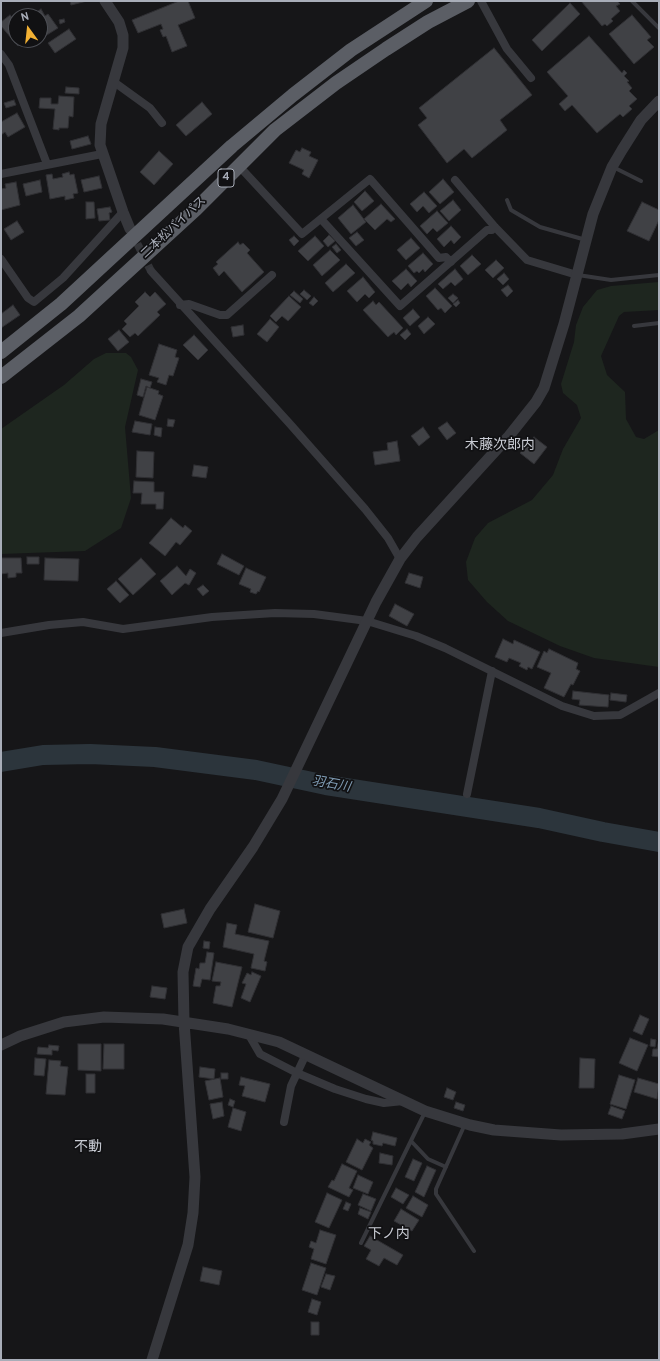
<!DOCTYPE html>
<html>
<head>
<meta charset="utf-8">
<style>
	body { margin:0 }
	#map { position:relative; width:660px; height:1361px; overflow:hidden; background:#161618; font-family:Overpass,sans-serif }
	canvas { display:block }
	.frame { position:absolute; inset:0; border:2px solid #a8adb8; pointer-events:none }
	.north { position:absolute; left:8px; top:8px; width:40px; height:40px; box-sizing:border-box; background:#111113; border:1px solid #4d4f55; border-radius:50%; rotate:345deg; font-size:11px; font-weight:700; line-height:16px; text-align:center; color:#a8adb8 }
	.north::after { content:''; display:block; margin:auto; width:14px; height:18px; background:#f2b134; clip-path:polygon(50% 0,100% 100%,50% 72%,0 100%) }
</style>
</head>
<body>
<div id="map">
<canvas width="660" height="1361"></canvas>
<div class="frame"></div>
<div class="north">N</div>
</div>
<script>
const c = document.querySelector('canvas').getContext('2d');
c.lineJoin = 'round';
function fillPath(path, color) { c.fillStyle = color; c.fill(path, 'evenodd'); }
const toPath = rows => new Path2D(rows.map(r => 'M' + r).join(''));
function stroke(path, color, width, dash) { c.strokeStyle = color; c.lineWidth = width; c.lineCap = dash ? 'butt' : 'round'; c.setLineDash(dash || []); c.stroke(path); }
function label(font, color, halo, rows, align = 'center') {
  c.font = font + ' Overpass,"Noto Sans JP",sans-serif'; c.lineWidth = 3.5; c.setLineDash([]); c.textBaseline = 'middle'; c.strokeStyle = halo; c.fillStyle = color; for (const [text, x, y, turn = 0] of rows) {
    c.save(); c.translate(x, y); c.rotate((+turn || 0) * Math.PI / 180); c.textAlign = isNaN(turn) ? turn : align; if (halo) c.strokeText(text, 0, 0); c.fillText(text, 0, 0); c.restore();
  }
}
const green = toPath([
	[659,282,659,310,624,312,619,316,601,356,607,375,625,392,626,419,636,437,644,439,659,430,659,667,594,658,560,646,508,621,487,602,468,580,466,562,475,538,488,523,532,500,553,475,563,449,581,418,577,405,563,393,561,384,574,342,576,325,583,307,597,290,611,286],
	[106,353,126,353,131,357,138,370,125,427,131,498,121,528,85,551,1,554,1,429,64,385,94,359]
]);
const river = toPath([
	[1,762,43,755,90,754,155,757,256,770,326,785,539,818,603,832,659,842]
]);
const building = toPath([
	[70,1,87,1,71,5,70,1],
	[179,1,188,1,195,18,178,25,187,46,172,52,166,36,163,37,160,30,163,29,161,24,138,33,132,20,179,1],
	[581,1,617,1,620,4,616,6,620,11,611,19,613,21,607,26,605,24,602,26,581,1],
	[570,3,580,14,542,51,532,40,570,3],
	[41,9,45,16,48,14,58,28,42,38,40,34,40,16,35,16,34,14,41,9],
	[10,15,16,22,16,40,25,40,18,46,1,26,1,22,10,15],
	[632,15,651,37,647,40,654,47,634,64,609,34,632,15],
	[64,19,65,22,60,24,59,20,64,19],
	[69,29,76,39,55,53,48,43,69,29],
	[589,36,622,73,624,70,627,73,624,76,629,81,627,82,632,88,629,91,637,99,629,106,632,109,623,117,620,114,597,133,572,105,565,111,559,104,568,96,547,72,589,36],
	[494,48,532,95,500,120,507,130,472,158,464,149,447,163,418,125,427,118,419,108,494,48],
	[66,87,79,88,79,94,65,93,66,87],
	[59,96,74,97,73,117,69,116,68,128,59,128,59,130,53,129,55,109,39,108,40,98,51,98,51,104,58,104,59,96],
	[14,100,16,105,6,108,4,103,14,100],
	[202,102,212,114,186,136,176,125,202,102],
	[17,113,25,127,8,137,5,132,1,135,1,122,17,113],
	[88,136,91,144,72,149,70,141,88,136],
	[302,148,311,152,309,156,318,160,309,178,302,174,304,170,289,163,296,150,300,152,302,148],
	[159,151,173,164,154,185,140,172,159,151],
	[69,172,70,175,74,174,78,193,73,194,74,198,65,200,65,196,50,199,46,175,52,174,53,179,63,177,62,174,69,172],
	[99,176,102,188,84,192,81,180,99,176],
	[443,179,454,192,440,204,429,192,443,179],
	[40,180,42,192,26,196,23,184,40,180],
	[16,182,20,205,1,210,1,189,6,188,5,184,16,182],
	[365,191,374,201,362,211,354,202,365,191],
	[424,192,437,206,429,213,423,206,417,212,410,204,424,192],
	[453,200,461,210,449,221,440,211,453,200],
	[86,202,94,202,95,218,86,219,86,202],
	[642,202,659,210,659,220,649,241,627,231,642,202],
	[381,204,395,219,391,222,387,219,375,230,364,219,381,204],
	[353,205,366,222,351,234,338,218,353,205],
	[110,207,112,212,109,213,110,220,99,221,97,209,110,207],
	[437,211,448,223,437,232,433,228,427,234,420,226,437,211],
	[17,221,24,232,11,240,4,229,17,221],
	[451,226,461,237,454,244,451,240,444,247,437,239,451,226],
	[357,232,364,240,356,246,349,238,357,232],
	[329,235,335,241,328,247,323,241,329,235],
	[294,236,299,241,294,246,289,240,294,236],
	[315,236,324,246,308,261,298,251,315,236],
	[411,238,420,248,406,260,397,250,411,238],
	[238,242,240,245,243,243,250,250,247,253,264,272,242,292,224,271,219,276,213,268,218,264,216,262,238,242],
	[336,244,341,250,337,253,332,247,336,244],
	[330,250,340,260,322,276,313,265,330,250],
	[423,253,433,264,425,272,423,269,419,273,417,271,414,273,408,266,423,253],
	[472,255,481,264,468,275,460,266,472,255],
	[496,260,504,268,493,278,485,270,496,260],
	[346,264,355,273,333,292,325,283,346,264],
	[406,269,417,281,411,287,408,283,401,290,392,281,406,269],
	[455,269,463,279,455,286,451,282,443,289,438,284,455,269],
	[504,273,509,279,503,285,497,279,504,273],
	[363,277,375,292,369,298,365,294,357,302,347,291,363,277],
	[508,285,513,291,507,297,501,290,508,285],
	[435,288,452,306,445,313,441,308,438,310,426,296,435,288],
	[304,290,311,296,307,300,300,294,304,290],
	[294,291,303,299,300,303,290,295,294,291],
	[145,292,150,297,155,292,166,304,157,312,160,315,138,336,135,333,130,337,122,329,127,324,124,321,139,306,135,302,145,292],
	[453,294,458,298,453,303,448,298,453,294],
	[289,296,301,307,288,321,282,316,276,322,270,316,289,296],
	[314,297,318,301,313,306,309,303,314,297],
	[458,300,460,303,456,307,453,304,458,300],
	[373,301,376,305,379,302,403,328,396,335,394,332,388,337,363,310,373,301],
	[13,305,20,315,1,328,1,314,13,305],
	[413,309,420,317,410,326,403,318,413,309],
	[428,317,435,324,424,334,418,326,428,317],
	[270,319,279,327,267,342,257,334,270,319],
	[243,325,244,335,233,337,231,327,243,325],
	[407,329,411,334,405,340,400,335,407,329],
	[119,330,129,342,118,351,108,339,119,330],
	[194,335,208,350,198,360,183,345,194,335],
	[159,344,177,350,175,357,179,358,173,376,169,375,166,385,157,382,159,378,149,375,159,344],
	[141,379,152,382,150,388,146,386,143,397,137,395,141,379],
	[147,387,159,391,158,394,163,396,155,420,139,415,147,387],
	[168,419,175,420,173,427,167,426,168,419],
	[135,421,152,424,150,435,132,432,135,421],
	[447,422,456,433,447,440,438,428,447,422],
	[155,427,162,428,161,437,154,435,155,427],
	[423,427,430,437,419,446,411,436,423,427],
	[534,437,547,447,534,464,520,453,534,437],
	[397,441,400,461,375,465,373,452,388,450,387,443,397,441],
	[137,451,154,452,153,478,136,477,137,451],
	[194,465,208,467,206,478,192,476,194,465],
	[134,481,154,482,154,492,164,492,163,509,156,509,156,504,141,504,142,493,133,493,134,481],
	[171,518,183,528,185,525,192,531,180,545,176,542,165,556,149,543,171,518],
	[222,554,244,566,239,575,217,564,222,554],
	[27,557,39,557,39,564,27,564,27,557],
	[1,558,21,558,22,573,16,573,16,577,8,578,8,573,1,574,1,558],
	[45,558,79,559,78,581,44,580,45,558],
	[141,558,156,574,133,595,118,579,141,558],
	[177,566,186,576,190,569,196,573,189,585,185,583,172,595,160,581,177,566],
	[246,568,266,577,259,592,258,591,256,594,250,592,251,589,239,584,246,568],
	[409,573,423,577,420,588,405,583,409,573],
	[116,581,129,595,120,603,107,589,116,581],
	[203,585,209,591,203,596,197,589,203,585],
	[395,604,414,614,407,626,389,616,395,604],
	[503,639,513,644,514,640,540,652,532,669,528,667,527,670,519,666,521,663,509,658,507,662,495,657,503,639],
	[549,649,578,663,576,669,580,671,573,685,571,684,564,697,544,688,551,673,537,667,544,651,547,653,549,649],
	[573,691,609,695,608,707,579,705,580,700,572,699,573,691],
	[611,693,627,695,626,702,610,700,611,693],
	[255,904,280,911,273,938,248,932,255,904],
	[184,909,187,923,164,928,161,914,184,909],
	[227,923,237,925,235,934,269,941,264,961,267,962,265,971,251,968,254,954,223,947,227,923],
	[204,941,210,942,209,949,203,948,204,941],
	[207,952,214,953,210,980,202,979,200,987,193,986,196,968,199,969,200,963,205,963,207,952],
	[216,962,242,967,232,1007,213,1003,216,986,220,986,221,982,212,981,216,962],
	[252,972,261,976,250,1002,241,998,246,984,242,983,247,973,251,975,252,972],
	[152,986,167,988,165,999,150,997,152,986],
	[640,1015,649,1019,642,1035,633,1031,640,1015],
	[630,1038,648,1045,637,1071,619,1063,630,1038],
	[659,1038,659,1057,652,1056,653,1049,657,1049,659,1038],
	[651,1039,656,1040,655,1047,650,1046,651,1039],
	[78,1044,101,1044,101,1071,78,1070,78,1044],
	[104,1044,124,1044,124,1069,103,1069,104,1044],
	[49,1045,59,1046,58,1051,52,1050,52,1055,37,1054,38,1047,48,1048,49,1045],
	[35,1058,46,1059,44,1076,34,1075,35,1058],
	[580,1058,595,1059,594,1088,579,1088,580,1058],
	[49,1060,61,1061,60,1066,68,1067,65,1095,46,1094,49,1060],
	[200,1067,215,1069,214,1079,199,1077,200,1067],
	[221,1073,228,1073,228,1079,221,1079,221,1073],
	[86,1074,95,1074,95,1093,86,1093,86,1074],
	[619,1075,635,1080,626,1109,610,1104,619,1075],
	[241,1077,270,1084,265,1102,242,1096,245,1086,239,1085,241,1077],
	[220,1078,223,1097,209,1100,205,1081,220,1078],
	[638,1078,659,1084,657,1099,634,1092,638,1078],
	[447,1088,456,1092,453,1100,444,1097,447,1088],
	[230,1099,235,1101,233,1107,228,1105,230,1099],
	[222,1102,224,1116,213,1119,210,1104,222,1102],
	[456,1102,465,1105,463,1111,454,1108,456,1102],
	[611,1106,625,1111,622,1119,608,1114,611,1106],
	[233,1108,246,1112,241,1131,228,1127,233,1108],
	[373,1132,397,1138,395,1146,383,1143,382,1146,373,1144,373,1141,371,1140,373,1132],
	[357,1139,363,1143,365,1139,371,1142,369,1145,373,1148,362,1170,346,1162,357,1139],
	[380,1153,393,1156,392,1165,379,1163,380,1153],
	[413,1159,422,1163,414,1181,405,1177,413,1159],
	[342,1164,357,1171,349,1188,353,1190,349,1197,328,1187,332,1180,334,1181,342,1164],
	[427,1166,436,1170,424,1197,415,1192,427,1166],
	[358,1175,373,1182,368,1194,353,1188,358,1175],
	[396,1188,409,1195,403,1204,391,1197,396,1188],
	[327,1193,342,1200,329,1228,315,1222,327,1193],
	[363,1194,376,1199,371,1211,358,1205,363,1194],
	[413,1196,428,1205,422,1217,406,1208,413,1196],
	[346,1202,351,1204,348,1211,343,1209,346,1202],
	[360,1208,371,1212,368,1219,358,1214,360,1208],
	[401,1209,419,1220,412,1231,394,1221,401,1209],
	[320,1230,336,1235,326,1264,311,1259,314,1249,309,1247,311,1241,316,1243,320,1230],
	[370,1236,403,1255,397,1265,384,1258,379,1266,366,1259,371,1250,364,1246,370,1236],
	[311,1263,326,1268,317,1295,302,1290,311,1263],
	[203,1267,222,1271,219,1285,200,1281,203,1267],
	[326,1274,335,1276,330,1290,321,1287,326,1274],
	[312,1299,321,1302,317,1315,308,1312,312,1299],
	[311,1322,319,1322,319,1335,311,1335,311,1322]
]);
const minorTunnel = toPath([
	[132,233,151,271]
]);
const service = toPath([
	[632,1,659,28],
	[613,167,641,181],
	[507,200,511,210,540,227,586,240],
	[578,275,611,280,659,275],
	[634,326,659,323],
	[465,1124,436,1189,436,1194,474,1251],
	[411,1141,428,1159,446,1167],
	[361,1243,425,1112]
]);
const minor = toPath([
	[481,1,507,49,531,78],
	[1,54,9,65,47,164],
	[114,82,150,108,162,123],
	[238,165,302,234,370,179,439,258,446,257,451,262],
	[1,174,102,154],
	[455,180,495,227,527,260,577,275],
	[321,219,400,306,487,230,492,230,495,227],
	[1,259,28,298,34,302,63,278,123,212],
	[151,271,290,424,365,509,388,538,400,559],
	[180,305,189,304,220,315,227,315,272,275],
	[1,633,49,625,83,622,123,629,212,617,275,613,314,614,367,621,416,636,445,648,562,706,594,716,620,715,659,693],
	[467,794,492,671],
	[249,1035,260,1054,297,1073,335,1089,366,1099,384,1103,403,1101],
	[284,1122,291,1086,306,1054]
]);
const tertiary = toPath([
	[105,1,119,22,123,35,123,48,101,124,100,145,123,212,130,229],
	[1,1045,20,1036,64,1022,104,1017,163,1019,228,1029,279,1042,425,1111,470,1125,494,1130,561,1135,622,1134,659,1129],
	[152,1360,188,1245,193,1213,195,1177,184,1022,183,972,188,947,210,909,253,847,282,799,376,602,400,559,417,537,509,436,536,402,544,388,564,324,593,214,612,167,622,150,641,120,659,101]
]);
const trunk = toPath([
	[1,352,61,304,232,146,293,95,351,50,426,1],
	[1,377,79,316,196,209,275,130,336,83,386,49,428,22,468,1]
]);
const shields = [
	[226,178,16]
];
const shieldNames = [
	["4",226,178]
];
const streetNames = [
	["二本松バイパス",174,228,-43]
];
const waterNames = [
	["羽石川",331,785,10]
];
const quarterNames = [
	["木藤次郎内",500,446],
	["不動",88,1148],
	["下ノ内",389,1235]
];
fillPath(green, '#1e261f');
stroke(river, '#2c353c', 20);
fillPath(building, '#404145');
stroke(building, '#303034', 1);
stroke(minorTunnel, '#333438', 8, [8, 4]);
stroke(service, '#37383d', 4);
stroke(minor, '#37383d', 8);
stroke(tertiary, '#37383d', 11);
stroke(trunk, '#5b5e65', 14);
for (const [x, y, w] of shields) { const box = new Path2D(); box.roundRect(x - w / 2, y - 9, w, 18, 3); c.fillStyle = '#111113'; c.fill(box); stroke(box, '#a8adb8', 1); }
label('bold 11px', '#a8adb8', null, shieldNames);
label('12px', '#a8adb8', '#111113', streetNames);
label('italic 13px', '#7f9bb3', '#111113', waterNames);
label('14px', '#c9ccd4', '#111113', quarterNames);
</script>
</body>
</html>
